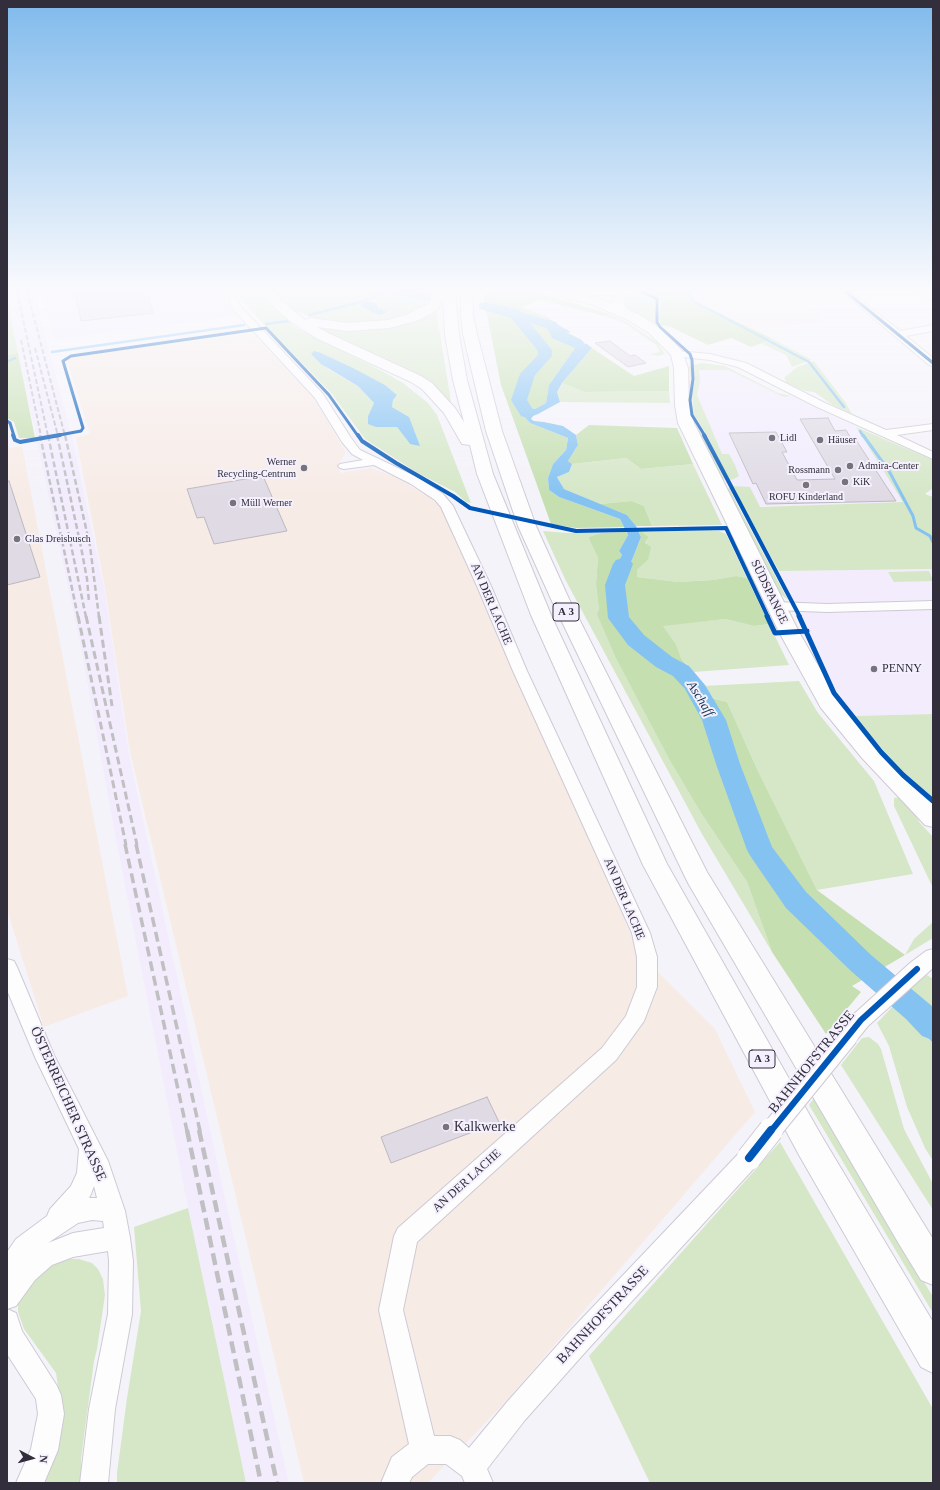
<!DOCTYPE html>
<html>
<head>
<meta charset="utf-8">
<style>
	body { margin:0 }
	#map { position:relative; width:940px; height:1490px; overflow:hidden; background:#f5f3fa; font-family:"Times New Roman",serif }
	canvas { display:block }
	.frame { position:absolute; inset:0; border:8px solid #332e3b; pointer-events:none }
	.north { position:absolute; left:12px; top:1438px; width:40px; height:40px; -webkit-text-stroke:3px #f4f0fd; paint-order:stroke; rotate:96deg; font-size:11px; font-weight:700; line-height:16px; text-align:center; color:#332e3b }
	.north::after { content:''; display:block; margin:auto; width:14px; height:18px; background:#332e3b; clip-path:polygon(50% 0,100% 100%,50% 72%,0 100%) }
</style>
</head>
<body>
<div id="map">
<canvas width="940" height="1490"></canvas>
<div class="frame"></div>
<div class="north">N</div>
</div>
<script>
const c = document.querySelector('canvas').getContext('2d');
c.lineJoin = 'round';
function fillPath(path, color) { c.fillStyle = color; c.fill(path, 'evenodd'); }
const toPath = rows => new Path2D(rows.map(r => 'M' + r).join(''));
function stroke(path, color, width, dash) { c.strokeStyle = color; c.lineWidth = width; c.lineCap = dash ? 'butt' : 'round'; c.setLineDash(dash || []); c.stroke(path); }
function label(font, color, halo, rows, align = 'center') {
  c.font = font + ' "Times New Roman",serif'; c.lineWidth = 4; c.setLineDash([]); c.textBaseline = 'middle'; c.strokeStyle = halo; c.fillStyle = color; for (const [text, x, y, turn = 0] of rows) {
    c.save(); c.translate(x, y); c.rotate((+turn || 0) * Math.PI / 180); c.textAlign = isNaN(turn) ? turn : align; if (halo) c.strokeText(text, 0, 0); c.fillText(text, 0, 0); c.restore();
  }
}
const built = toPath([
	[7,291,34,291,72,438,104,588,129,755,224,1194,289,1483,246,1483,188,1208,115,834,80,642,18,353,7,298],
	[41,291,222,291,227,303,238,316,54,340],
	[702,363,725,366,778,393,791,396,856,427,904,502,743,507,708,437,694,415,692,395,695,381,694,365],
	[931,569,933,572,933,714,854,716,842,700,834,686,779,571]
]);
const industrial = toPath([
	[689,291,843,291,858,302,806,307,824,322,754,329,691,299],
	[252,333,316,401,346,453,338,464,340,473,371,468,393,476,430,497,442,509,521,683,639,953,715,1029,755,1112,509,1398,428,1483,304,1483,130,752,105,588,76,437,90,434,67,361,74,357],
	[7,440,9,448,22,446,128,996,44,1027,7,910]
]);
const green = toPath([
	[239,291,260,291,272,308,289,321,293,326,380,370,403,383,428,403,437,415,471,503,466,502,455,492,416,472,365,439,332,394,259,319,244,302],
	[321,353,385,385,397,395,393,400,392,407,409,417,410,444,397,427,376,427,368,416,374,403,358,386,328,369,311,354],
	[274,291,433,291,430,299,419,310,403,317,392,320,353,324,330,322,310,317,292,310,282,302],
	[640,291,652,296,654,299,657,325,661,331,678,346,623,306,624,298],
	[7,298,18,353,7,355],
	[437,307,437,315,452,408,445,399,307,323,363,329],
	[610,314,627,322,657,342,665,354,657,356,650,354,660,352,656,345,624,323,604,316],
	[771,338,812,360,792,367,786,355,762,344,768,341],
	[814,361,845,402,852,414,833,405,814,392,805,391,787,383,784,378,797,367],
	[702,363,725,366,778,393,791,396,784,397,729,370,699,370,700,381,697,395,722,454,729,454,735,465,739,476,734,479,729,480,708,437,694,415,692,395,695,381,694,365],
	[689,366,691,367,689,401,692,419,704,438,725,480,721,479,691,425,686,395,690,377],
	[562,383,585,392,669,391,670,403,560,402,557,392],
	[856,427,933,460,933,488,925,494,933,497,933,572,931,569,779,571,743,507,732,486,750,487,760,507,903,502],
	[626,458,641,469,693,464,722,525,652,526,644,506,632,501,600,504,564,489,557,477,569,472,572,464],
	[730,488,737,504,788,600,778,592,726,489],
	[711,530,719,531,726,534,747,578,736,576,713,580,678,582,637,577,637,570,648,560,645,544,649,537,642,532],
	[543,531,567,533,601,533,588,537,598,558,596,584,599,610,673,766,701,813,747,882,772,952,702,834,566,581],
	[929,571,933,581,894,582,888,572],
	[725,619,754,626,769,624,789,665,693,672,681,658,676,644,662,625],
	[799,681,818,713,874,781,913,874,817,890,758,771,727,702,713,698,703,686],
	[933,714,933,798,897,766,854,716],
	[900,797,908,804,920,823,933,837,933,888,894,806,894,798],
	[933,922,933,938,905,955,914,939],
	[927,975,933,979,933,1015,916,998,906,1015,933,1043,933,1161,925,1148,907,1107,889,1046,877,1023,912,986],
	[869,1037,878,1044,881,1049,904,1129,933,1184,933,1210,841,1065,862,1038],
	[814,1098,933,1297,933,1313,809,1105],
	[780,1142,933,1409,933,1483,650,1483,589,1356],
	[188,1208,246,1483,117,1483,117,1473,127,1398,141,1311,134,1227],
	[64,1259,79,1259,92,1263,98,1269,103,1279,105,1295,97,1349,94,1361,81,1459,82,1483,43,1483,47,1477,54,1455,62,1413,56,1373,24,1329,18,1312,18,1300,26,1284,48,1265]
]);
const forest = toPath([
	[483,291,534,291,610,314,604,316,540,300,521,307,548,317,555,323,548,326,575,348,549,385,546,403,535,409,520,405,530,423,568,438,566,450,553,464,548,478,549,490,559,497,620,519,624,527,576,528,551,524,501,385,484,300],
	[645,291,689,291,691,299,771,338,768,341,751,347,731,338,708,345,671,327,661,325,659,317,661,302,653,294],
	[592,348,634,376,669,366,669,391,585,392,562,383],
	[18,353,35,438,19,438,14,422,7,418,7,355],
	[589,425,677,428,693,464,641,469,626,458,572,464,568,461,578,445,576,435],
	[632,501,644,506,652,526,636,526,627,515,600,504],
	[626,532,628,535,619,551,622,555,610,576,621,594,622,578,632,560,641,537,639,532,642,532,649,537,645,543,651,547,648,560,637,570,637,577,678,582,713,580,736,576,747,578,769,624,754,626,725,619,663,626,676,644,681,658,712,698,727,702,758,771,817,890,905,955,852,986,861,992,826,1034,772,952,747,882,701,813,673,766,616,658,597,614,599,610,596,584,598,558,588,537,601,533]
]);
const water = toPath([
	[367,301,376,303,378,308,387,312,381,315,374,313,361,306,361,304],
	[555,323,571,332,566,333,577,342,587,344,592,348,562,383,557,392,560,402,538,414,533,416,531,419,534,421,544,422,563,426,576,435,578,445,568,461,572,464,569,472,557,477,564,489,627,515,636,526,641,537,632,560,622,578,621,594,616,595,611,593,610,576,622,555,619,551,628,535,620,519,559,497,549,490,548,478,553,464,566,450,568,438,530,423,520,411,520,405,535,409,546,403,549,385,575,348,552,338,548,326],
	[314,351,321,353,353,368,385,385,397,395,393,400,392,407,409,417,420,446,410,444,397,427,376,427,368,424,368,416,374,403,358,386,321,364,311,354],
	[915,998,933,1015,933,1043,906,1015]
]);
const streamFar1 = toPath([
	[689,291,693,301,809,362,844,407],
	[309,315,364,301,387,291],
	[266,324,289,321],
	[52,352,244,325],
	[7,362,15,358],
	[860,431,863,436]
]);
const stream = toPath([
	[863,435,889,471,913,516,916,528,930,536,933,542]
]);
const river = toPath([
	[389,291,416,291,435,294,437,297,435,300,430,301,390,294,389,291],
	[485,302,519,310,520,312,556,322,562,330,582,340,584,343,582,346,577,347,572,346,552,336,546,328,530,323,552,350,552,356,535,375,527,400,535,413,533,416,527,418,521,416,511,400,520,374,538,355,538,351,511,318,480,309,478,306,480,303,485,302],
	[623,558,630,560,633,564,625,585,629,617,644,635,672,657,689,666,705,685,726,720,740,764,772,847,806,892,871,955,933,1007,933,1040,922,1036,906,1019,851,971,786,908,751,857,747,850,716,764,702,720,685,689,673,676,656,667,628,645,608,618,605,585,613,564,616,560,623,558]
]);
const building = toPath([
	[75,291,146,291,153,313,81,321,75,291],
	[610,341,630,356,635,355,646,363,628,367,595,343,610,341],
	[828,418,835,431,846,430,852,440,856,440,896,501,766,504,756,483,753,484,729,433,776,432,787,452,782,452,797,480,835,479,800,419,828,418],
	[263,476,287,531,214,544,204,517,197,518,187,489,263,476],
	[9,481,40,577,7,585,7,482,9,481],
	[487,1097,499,1122,391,1163,381,1137,487,1097]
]);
const street = toPath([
	[225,291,233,291,240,306,323,394,351,438,360,450,419,478,443,494,453,506,491,586,527,671,650,933,657,957,657,987,644,1021,616,1060,417,1242,403,1310,434,1436,450,1436,460,1440,469,1448,507,1402,571,1330,741,1151,749,1147,757,1151,760,1158,757,1165,589,1348,525,1420,487,1469,493,1483,465,1483,462,1476,446,1464,428,1464,412,1477,409,1483,381,1483,392,1457,409,1444,379,1310,394,1236,398,1228,602,1048,626,1016,637,987,637,957,632,933,513,671,477,586,441,507,435,500,411,484,374,465,344,469,340,468,338,466,340,464,363,460,352,454,342,442,315,398,233,309,225,291],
	[841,291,850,291,900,331,933,325,933,331,906,336,933,358,933,366,929,365,841,291],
	[917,291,927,291,933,294,933,301,917,291],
	[677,351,710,354,746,363,825,403,886,430,933,424,933,430,897,435,933,452,933,459,817,407,738,367,710,360,674,356,672,354,674,352,677,351],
	[933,601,933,609,827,612,776,610,771,609,769,606,771,603,776,602,827,604,933,601],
	[933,949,933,968,868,1026,855,1042,848,1045,841,1042,838,1036,841,1030,854,1014,910,963,926,951,933,949],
	[7,959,14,961,17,967,54,1055,108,1161,125,1211,130,1238,133,1261,132,1314,115,1409,108,1483,80,1483,89,1409,108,1314,109,1261,108,1251,73,1257,52,1265,35,1280,16,1306,7,1309,7,1252,16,1239,47,1216,50,1209,71,1186,77,1173,79,1149,35,1057,7,990,7,959],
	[94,1186,97,1198,89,1198,91,1194,94,1186],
	[92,1220,103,1221,104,1228,73,1233,48,1243,78,1223,92,1220],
	[7,1309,16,1313,22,1331,57,1386,61,1395,64,1414,58,1450,44,1483,16,1483,31,1449,38,1414,36,1399,7,1354,7,1309]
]);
const primary = toPath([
	[551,291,569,291,604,300,638,314,659,327,682,351,688,368,689,405,694,423,799,632,840,704,878,748,933,804,933,827,925,825,862,758,821,708,779,632,678,423,675,405,674,368,671,355,649,333,628,320,596,306,553,294,551,291]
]);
const highway = toPath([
	[261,291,273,291,281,300,305,320,310,318,348,323,388,320,406,315,428,304,437,291,455,291,459,335,467,380,493,474,551,615,667,864,821,1135,933,1322,933,1373,921,1367,799,1155,643,865,531,615,477,474,470,445,462,444,444,413,422,389,411,382,318,339,292,323,273,306,261,291],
	[443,300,445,335,453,380,464,422,455,408,432,383,421,376,328,333,317,327,348,331,389,328,416,321,431,314,437,310,443,300],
	[461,291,473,291,473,315,477,334,502,431,536,526,569,599,707,872,933,1239,933,1285,921,1280,899,1244,688,883,551,599,518,526,486,431,463,334,461,315,461,291],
	[571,291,636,291,634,294,621,295,625,298,624,304,632,314,630,317,626,318,622,317,614,308,612,305,613,298,617,295,577,295,573,294,571,291]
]);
const railFar4 = toPath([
	[17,291,48,436],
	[27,291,65,436],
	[21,340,41,436],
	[35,348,58,436]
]);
const railFar3 = toPath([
	[40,435,78,617],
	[48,435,86,617],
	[57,435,81,547,87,579,89,602],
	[65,435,90,546,99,617]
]);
const railFar2 = toPath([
	[78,616,126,845],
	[86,616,137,845],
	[99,616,112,706]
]);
const railFar1 = toPath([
	[125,844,187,1131],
	[136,844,200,1131]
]);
const rail = toPath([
	[187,1130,261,1483],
	[199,1130,277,1483]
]);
const streetBridgeFar1 = toPath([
	[771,1131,848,1036]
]);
const streetBridge = toPath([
	[749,1158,771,1130]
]);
const cyclewayFar4 = toPath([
	[641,291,657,299,657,322,660,327,690,354,692,360,693,379,690,400,692,415,705,436],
	[845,291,933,363],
	[7,421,10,423,14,436],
	[54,436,81,431,83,428,63,361,71,356,266,328,329,395,358,436]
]);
const cyclewayFar3 = toPath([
	[13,435,15,440,20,442,60,435],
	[358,435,362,441,396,463,453,496,470,508,576,531,726,528,768,617],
	[704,435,800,617]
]);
const cyclewayFar2 = toPath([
	[767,616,775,633,807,631],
	[799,616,834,693,881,752,903,775,933,801]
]);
const cyclewayFar1 = toPath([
	[771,1131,861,1020,917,969]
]);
const cycleway = toPath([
	[749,1158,771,1130]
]);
const markers = [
	[772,438,4,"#77737e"],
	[820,440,4,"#77737e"],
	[850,466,4,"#77737e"],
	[304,468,4,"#77737e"],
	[838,470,4,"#77737e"],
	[845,482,4,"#77737e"],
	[806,485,4,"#77737e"],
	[233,503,4,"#77737e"],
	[17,539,4,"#77737e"],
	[874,669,4,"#77737e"],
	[446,1127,4,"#77737e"]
];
const farPoinames = [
	["Lidl",780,438],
	["Häuser",828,440],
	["Werner",296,462,"right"],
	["Recycling-Centrum",296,474,"right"],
	["Admira-Center",858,466],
	["Rossmann",830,470,"right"],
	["KiK",853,482],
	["ROFU Kinderland",806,497,"center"],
	["Müll Werner",241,503],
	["Glas Dreisbusch",25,539]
];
const shields = [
	[566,612,26],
	[762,1059,26]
];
const shieldNames = [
	["A 3",566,612],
	["A 3",762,1059]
];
const streetNames = [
	["SÜDSPANGE",769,592,64],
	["AN DER LACHE",491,604,67],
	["AN DER LACHE",624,899,67],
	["AN DER LACHE",467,1181,-42]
];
const poiNames = [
	["PENNY",882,669]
];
const waterNames = [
	["Aschaff",700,699,58]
];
const nearStreetnames = [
	["BAHNHOFSTRASSE",812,1062,-51],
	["ÖSTERREICHER STRASSE",68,1104,66],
	["BAHNHOFSTRASSE",603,1315,-47]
];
const nearPoinames = [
	["Kalkwerke",454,1127]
];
fillPath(built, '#f2ecfd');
fillPath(industrial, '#f7ebe6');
fillPath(green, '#d5e7c7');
fillPath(forest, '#c5dfb0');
fillPath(water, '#84c2f2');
stroke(streamFar1, '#84c2f2', 2.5);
stroke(stream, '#84c2f2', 3);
fillPath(river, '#84c2f2');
fillPath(building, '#dfdae4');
stroke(building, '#bcb8c1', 1);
stroke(street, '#cdcad4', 2);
stroke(primary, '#cdcad4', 2);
stroke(highway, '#cdcad4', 2);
fillPath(street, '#fefdfe');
fillPath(primary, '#fefdfe');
fillPath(highway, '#fefdfe');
stroke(railFar4, '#c0c0c2', 2, [5, 2.5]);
stroke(railFar3, '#c0c0c2', 2.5, [6, 3]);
stroke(railFar2, '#c0c0c2', 3, [8, 4]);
stroke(railFar1, '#c0c0c2', 3.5, [10, 5]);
stroke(rail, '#c0c0c2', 4.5, [12, 6]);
stroke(streetBridgeFar1, '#cdcad4', 22, []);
stroke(streetBridge, '#cdcad4', 26, []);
stroke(streetBridgeFar1, '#fefdfe', 20);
stroke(streetBridge, '#fefdfe', 24);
stroke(cyclewayFar4, '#0057b8', 3);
stroke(cyclewayFar3, '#0057b8', 4);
stroke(cyclewayFar2, '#0057b8', 5);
stroke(cyclewayFar1, '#0057b8', 6);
stroke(cycleway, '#0057b8', 8);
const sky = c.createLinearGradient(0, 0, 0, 499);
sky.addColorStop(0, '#80baec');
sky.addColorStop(0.58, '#fafafd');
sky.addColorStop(1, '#fafafd00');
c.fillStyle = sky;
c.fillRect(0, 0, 940, 499);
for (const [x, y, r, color] of markers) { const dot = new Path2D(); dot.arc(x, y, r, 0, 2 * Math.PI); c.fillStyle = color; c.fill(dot); stroke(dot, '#f4f0fd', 1.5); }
label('10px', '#332e3b', '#f4f0fd', farPoinames, 'left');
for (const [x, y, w] of shields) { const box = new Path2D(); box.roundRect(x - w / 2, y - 9, w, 18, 3); c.fillStyle = '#f4f0fd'; c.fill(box); stroke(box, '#332e3b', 1); }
label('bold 11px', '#332e3b', null, shieldNames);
label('12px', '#332e3b', '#f4f0fd', streetNames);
label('12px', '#332e3b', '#f4f0fd', poiNames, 'left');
label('italic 13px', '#0d334d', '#f4f0fd', waterNames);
label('14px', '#332e3b', '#f4f0fd', nearStreetnames);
label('14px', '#332e3b', '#f4f0fd', nearPoinames, 'left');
</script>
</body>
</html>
